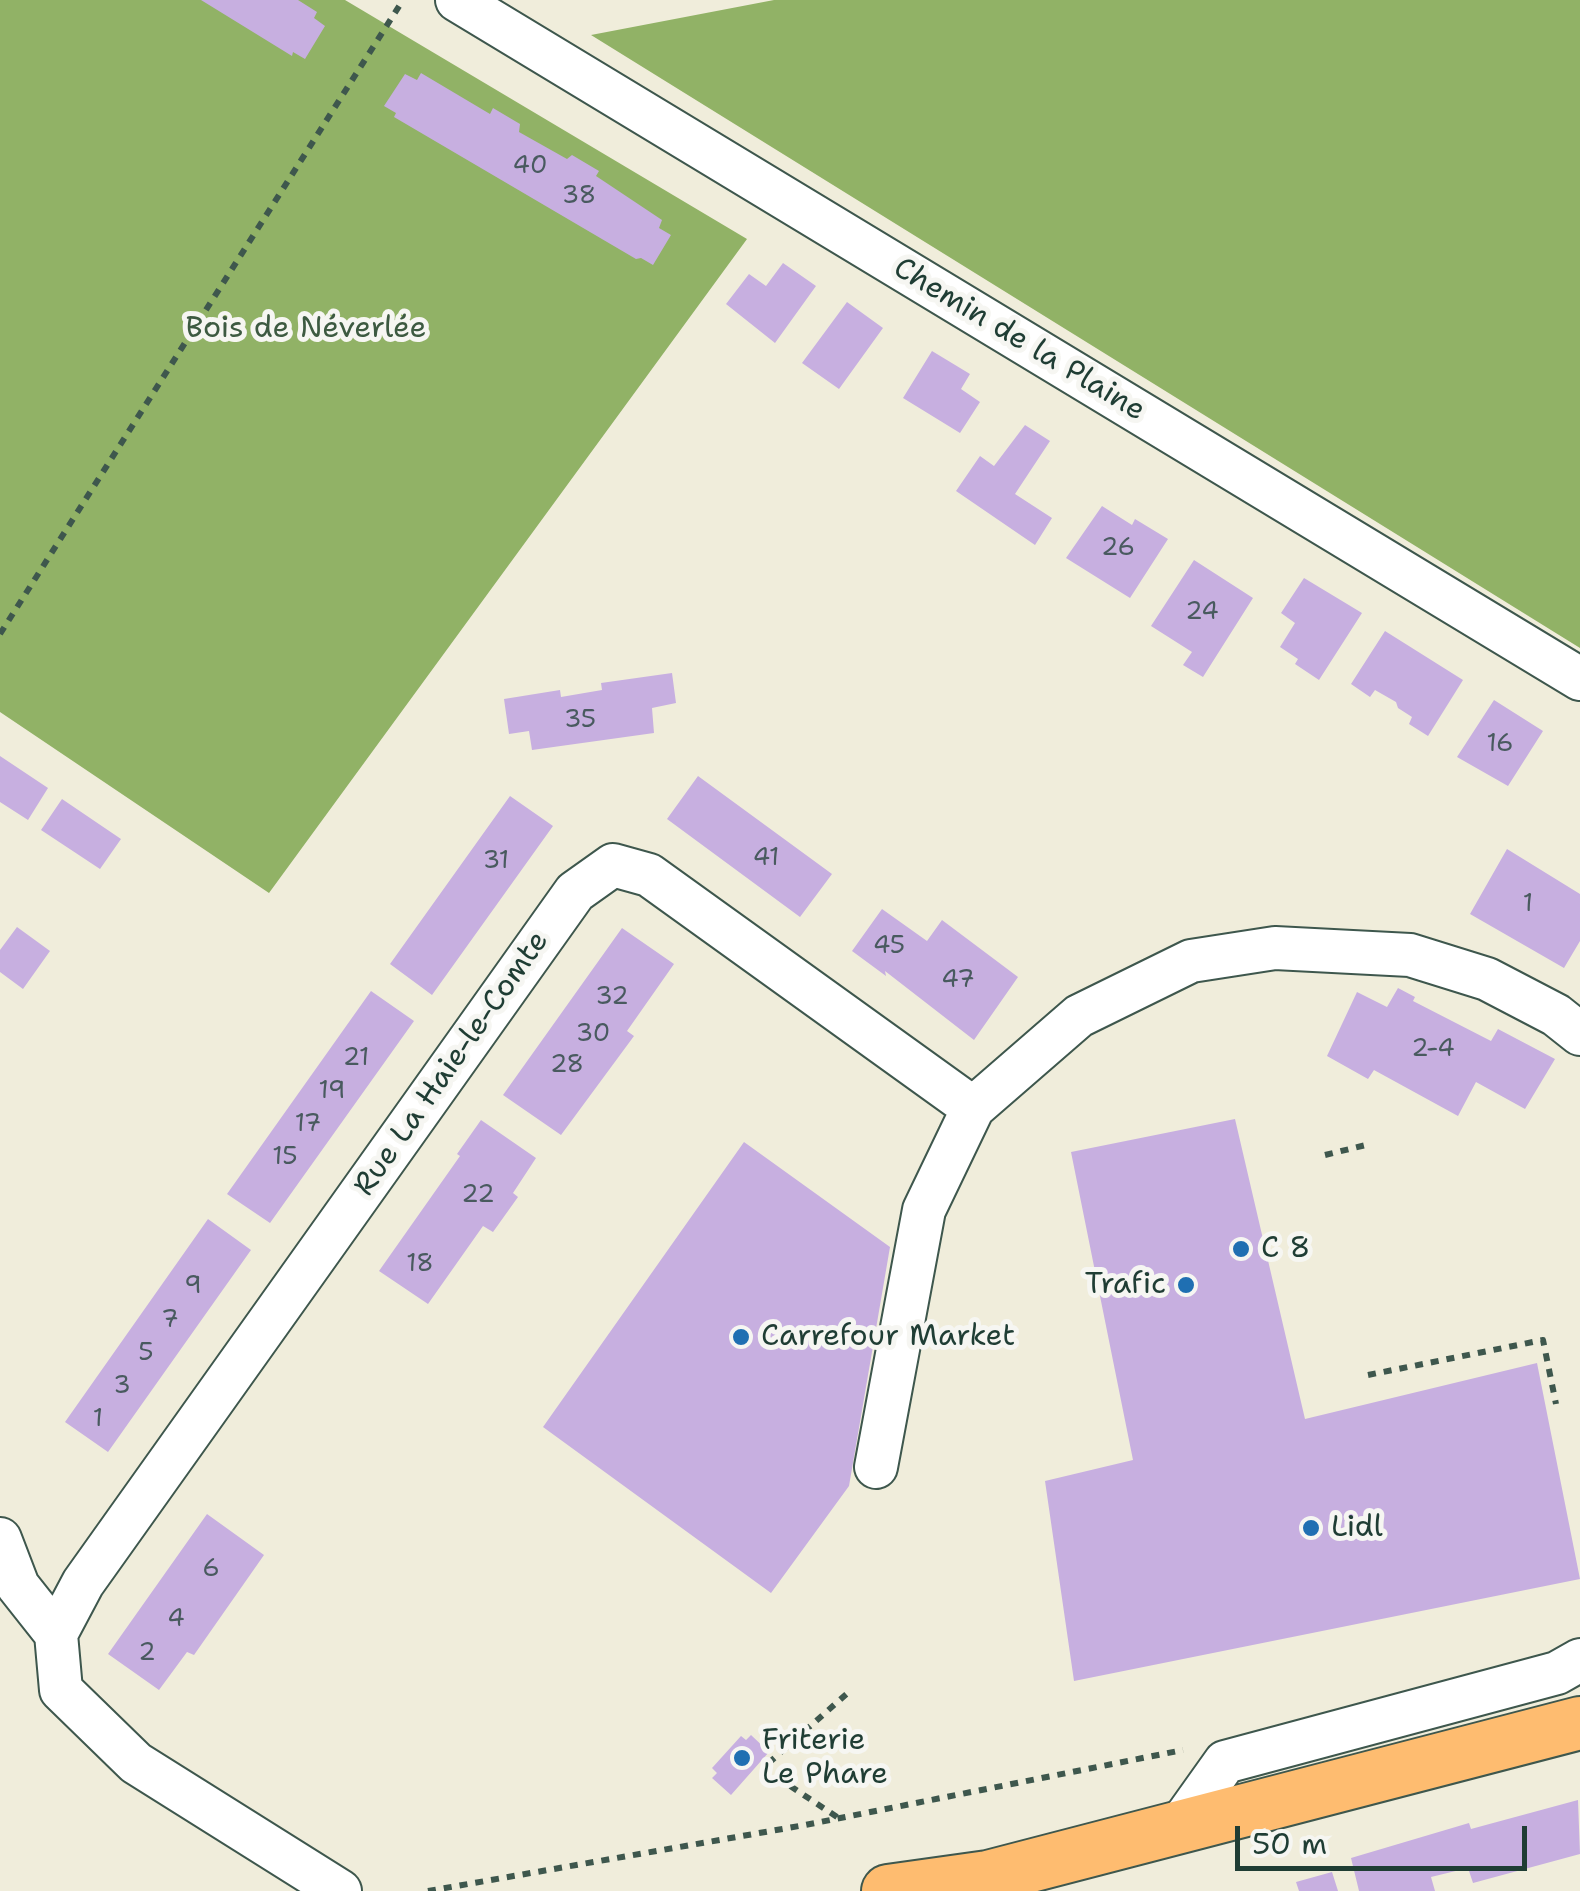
<!DOCTYPE html>
<html>
<head>
<meta charset="utf-8">
<style>
	body { margin:0 }
	#map { position:relative; width:1580px; height:1891px; overflow:hidden; background:#f0eddb; font-family:"Shantell Sans",sans-serif }
	canvas { display:block }
	.scale { position:absolute; left:1235px; top:1826px; width:292px; height:45px; box-sizing:border-box; border:5px solid #1f3d34; border-top:0; padding-left:12px; font-size:30px; line-height:35px; white-space:nowrap; color:#1f3d34; -webkit-text-stroke:8px #f6f6f2; paint-order:stroke }
</style>
</head>
<body>
<div id="map">
<canvas width="1580" height="1891"></canvas>
<div class="scale">50 m</div>
</div>
<script>
const c = document.querySelector('canvas').getContext('2d');
c.lineJoin = 'round';
function fillPath(path, color) { c.fillStyle = color; c.fill(path, 'evenodd'); }
const toPath = rows => new Path2D(rows.map(r => 'M' + r).join(''));
function stroke(path, color, width, dash) { c.strokeStyle = color; c.lineWidth = width; c.lineCap = dash ? 'butt' : 'round'; c.setLineDash(dash || []); c.stroke(path); }
function label(font, color, halo, rows, align = 'center') {
  c.font = font + ' "Shantell Sans",sans-serif'; c.lineWidth = 10; c.setLineDash([]); c.textBaseline = 'middle'; c.strokeStyle = halo; c.fillStyle = color; for (const [text, x, y, turn = 0] of rows) {
    c.save(); c.translate(x, y); c.rotate((+turn || 0) * Math.PI / 180); c.textAlign = isNaN(turn) ? turn : align; if (halo) c.strokeText(text, 0, 0); c.fillText(text, 0, 0); c.restore();
  }
}
const forest = toPath([
	[0,0,345,0,747,239,269,893,0,712],
	[774,0,1580,0,1580,648,591,35]
]);
const building = toPath([
	[201,0,298,0,317,12,314,18,325,26,305,59,293,52,292,56],
	[421,73,490,114,493,108,520,124,519,132,567,159,572,155,599,171,596,176,662,220,659,228,671,235,653,265,641,258,636,259,394,117,396,113,384,106,405,74,417,80],
	[783,263,816,286,775,343,726,304,749,274,766,286],
	[847,302,883,328,839,389,802,363],
	[932,351,970,374,961,389,980,402,960,433,903,398],
	[1025,425,1050,441,1015,494,1052,518,1035,545,956,491,980,456,994,466],
	[1102,506,1132,525,1135,519,1168,539,1130,598,1066,558],
	[1194,560,1253,598,1203,677,1183,665,1192,652,1151,626],
	[1304,578,1362,613,1319,680,1295,664,1298,659,1280,647,1295,623,1281,613],
	[1385,631,1463,680,1428,736,1409,724,1412,717,1398,708,1396,702,1375,690,1370,697,1351,684],
	[672,673,676,703,652,708,654,733,532,750,529,731,509,734,504,699,560,690,561,697,602,690,601,683],
	[1494,700,1543,731,1508,786,1457,757],
	[0,756,48,788,28,820,0,802],
	[698,776,832,874,800,917,667,819],
	[510,796,553,826,432,995,390,964],
	[62,799,121,839,100,869,41,830],
	[1507,849,1580,894,1580,941,1564,968,1470,914],
	[882,909,927,941,942,920,1018,977,974,1040,885,971,886,976,852,951],
	[17,927,50,951,23,989,0,972,0,950],
	[622,928,674,964,627,1031,634,1036,561,1135,503,1095],
	[1398,988,1415,997,1413,1001,1491,1041,1498,1029,1555,1059,1525,1109,1476,1082,1458,1116,1374,1070,1368,1079,1327,1056,1357,992,1387,1007],
	[371,991,414,1021,270,1223,227,1194],
	[1235,1119,1305,1419,1537,1363,1580,1579,1074,1681,1045,1481,1133,1460,1071,1152],
	[481,1120,536,1158,513,1193,518,1197,493,1232,483,1226,428,1304,379,1271,460,1156,457,1154],
	[744,1142,890,1247,849,1486,771,1593,543,1427],
	[208,1219,251,1250,108,1452,65,1422],
	[207,1514,264,1555,194,1655,187,1652,159,1690,108,1654],
	[751,1735,769,1752,731,1795,712,1778,717,1773,712,1768,741,1736,746,1740],
	[1578,1800,1580,1854,1473,1883,1468,1868,1431,1877,1435,1891,1359,1891,1351,1858,1469,1823,1471,1829],
	[1332,1872,1338,1891,1299,1891,1296,1882]
]);
const path = toPath([
	[0,634,403,0],
	[1325,1155,1370,1144],
	[1368,1375,1543,1340,1556,1404],
	[837,1817,763,1768,851,1690],
	[428,1891,805,1825,1183,1750]
]);
const minor = toPath([
	[457,0,1580,679],
	[876,1467,924,1210,973,1108,1079,1016,1191,961,1275,948,1410,955,1487,979,1556,1015,1580,1034],
	[0,1539,18,1586,56,1634,61,1690,136,1763,340,1891],
	[56,1634,83,1583,575,892,613,865,649,875,973,1108],
	[1178,1828,1225,1762,1557,1673,1580,1660]
]);
const major = toPath([
	[888,1891,988,1877,1580,1723]
]);
const markers = [
	[1241,1249,10,"#1f6fb2"],
	[1186,1285,10,"#1f6fb2"],
	[741,1337,10,"#1f6fb2"],
	[1311,1528,10,"#1f6fb2"],
	[742,1758,10,"#1f6fb2"]
];
const numberNames = [
	["40",530,166],
	["38",579,196],
	["26",1118,548],
	["24",1202,612],
	["35",580,720],
	["16",1500,744],
	["41",766,858],
	["31",496,861],
	["1",1528,904],
	["45",889,946],
	["47",958,980],
	["32",612,997],
	["30",593,1034],
	["2-4",1433,1049],
	["21",356,1058],
	["28",567,1065],
	["19",332,1091],
	["17",308,1124],
	["15",285,1157],
	["22",478,1195],
	["18",420,1264],
	["9",193,1286],
	["7",170,1320],
	["5",146,1353],
	["3",122,1386],
	["1",98,1419],
	["6",211,1569],
	["4",176,1619],
	["2",147,1653]
];
const parkNames = [
	["Bois de Néverlée",306,329]
];
const streetNames = [
	["Chemin de la Plaine",1019,340,31],
	["Rue La Haie-le-Comte",452,1064,-55]
];
const poiNames = [
	["C 8",1261,1249],
	["Trafic",1166,1285,"right"],
	["Carrefour Market",761,1337],
	["Lidl",1331,1528],
	["Friterie",762,1741],
	["Le Phare",762,1775]
];
fillPath(forest, '#91b266');
fillPath(building, '#c7afe0');
stroke(minor, '#3e574d', 46);
stroke(major, '#3e574d', 56);
stroke(path, '#3e574d', 6, [8, 8]);
stroke(minor, '#fff', 42);
stroke(major, '#febc70', 52);
for (const [x, y, r, color] of markers) { const dot = new Path2D(); dot.arc(x, y, r, 0, 2 * Math.PI); c.fillStyle = color; c.fill(dot); stroke(dot, '#f6f6f2', 4); }
label('25px', '#495a5f', null, numberNames);
label('30px', '#3d5a41', '#f6f6f2', parkNames);
label('30px', '#1f3d34', '#f6f6f2', streetNames);
label('30px', '#1f3d34', '#f6f6f2', poiNames, 'left');
</script>
</body>
</html>
